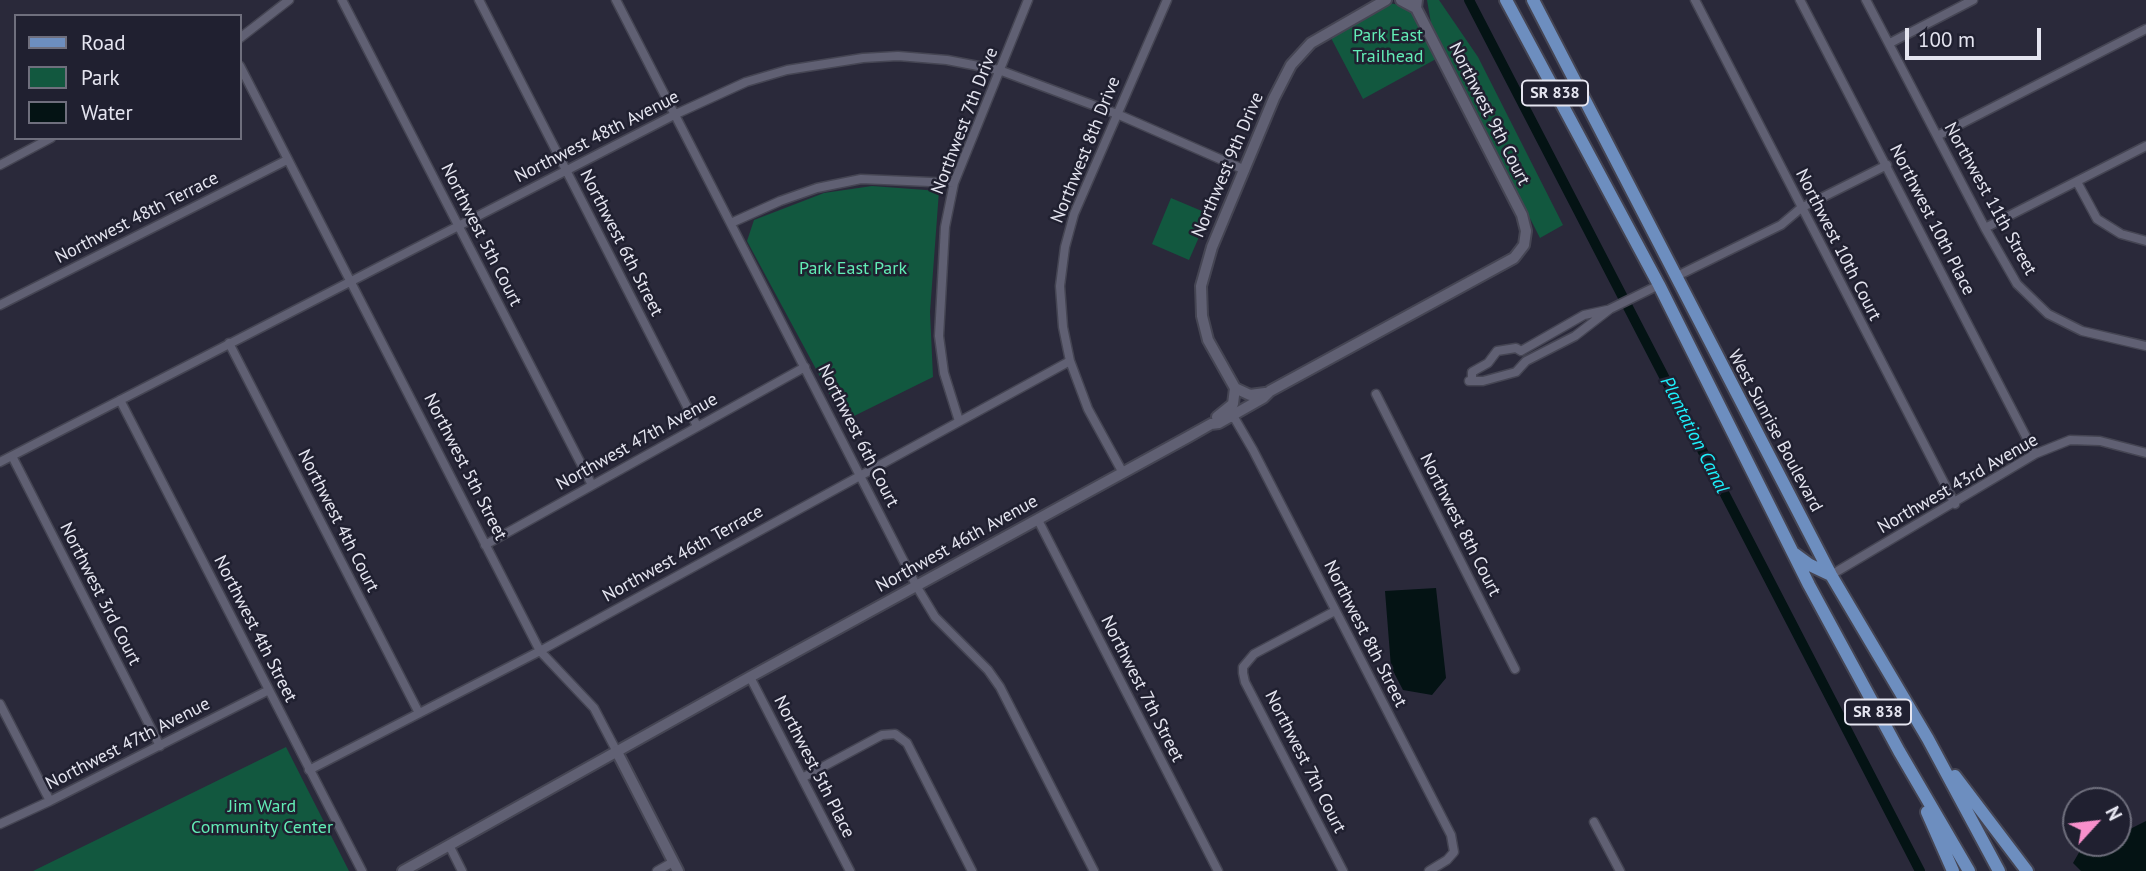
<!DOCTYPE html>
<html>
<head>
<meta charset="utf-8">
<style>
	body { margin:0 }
	#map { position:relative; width:2146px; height:871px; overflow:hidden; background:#2a293a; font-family:"PT Sans",sans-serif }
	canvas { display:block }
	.legend { position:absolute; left:14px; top:14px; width:228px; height:126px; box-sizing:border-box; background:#202030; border:2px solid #6f6f7d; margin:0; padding:9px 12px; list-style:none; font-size:21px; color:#e5e5f0 }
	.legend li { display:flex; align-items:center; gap:14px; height:35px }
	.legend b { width:35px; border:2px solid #6f6f7d }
	.north { position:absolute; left:2062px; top:787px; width:70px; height:70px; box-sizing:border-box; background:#202030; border:2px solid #6f6f7d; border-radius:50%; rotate:63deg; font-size:19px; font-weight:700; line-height:28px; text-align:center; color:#e5e5f0 }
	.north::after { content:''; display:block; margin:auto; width:24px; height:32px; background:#f890cb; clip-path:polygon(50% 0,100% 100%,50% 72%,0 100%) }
	.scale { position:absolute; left:1905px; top:28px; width:136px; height:32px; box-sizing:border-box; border:4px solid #e5e5f0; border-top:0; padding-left:9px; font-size:21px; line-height:24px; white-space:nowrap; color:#e5e5f0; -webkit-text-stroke:5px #202030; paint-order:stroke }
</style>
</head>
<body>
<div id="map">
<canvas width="2146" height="871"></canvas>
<ul class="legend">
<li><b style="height:9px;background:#6d8ebf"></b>Road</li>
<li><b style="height:19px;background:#12583f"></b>Park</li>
<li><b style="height:19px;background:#041314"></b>Water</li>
</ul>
<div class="north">N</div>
<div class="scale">100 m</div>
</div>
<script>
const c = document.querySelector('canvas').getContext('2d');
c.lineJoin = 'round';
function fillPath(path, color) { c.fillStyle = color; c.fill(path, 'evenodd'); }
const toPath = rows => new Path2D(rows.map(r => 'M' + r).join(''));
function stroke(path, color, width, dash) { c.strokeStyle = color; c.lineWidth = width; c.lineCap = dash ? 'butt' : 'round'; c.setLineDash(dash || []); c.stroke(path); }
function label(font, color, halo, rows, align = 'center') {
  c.font = font + ' "PT Sans",sans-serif'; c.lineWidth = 5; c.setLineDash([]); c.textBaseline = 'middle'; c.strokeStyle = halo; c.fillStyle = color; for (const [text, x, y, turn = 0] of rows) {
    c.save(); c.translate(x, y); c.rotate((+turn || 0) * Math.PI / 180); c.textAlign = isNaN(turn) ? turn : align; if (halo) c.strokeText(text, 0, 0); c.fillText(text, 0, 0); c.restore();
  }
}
const green = toPath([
	[1427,0,1439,0,1478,57,1563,225,1540,238,1431,23],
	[1382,2,1401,5,1411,10,1436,59,1363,99,1331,38,1380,11],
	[872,186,939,191,930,312,933,377,844,421,747,241,754,220,824,193],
	[1171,198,1209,214,1189,260,1152,244],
	[286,747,349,871,33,871]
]);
const water = toPath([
	[1436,588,1446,678,1432,695,1403,690,1391,667,1385,591],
	[2146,821,2146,871,2081,871,2073,863,2081,849,2103,843,2118,843,2118,835]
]);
const canal = toPath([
	[1469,0,1920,871]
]);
const minor = toPath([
	[342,0,592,485],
	[479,0,697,426],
	[616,0,917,587,935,617,988,670,1000,687,1094,871],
	[1695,0,1955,504],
	[1800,0,2035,454],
	[1866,0,1985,228,2017,284,2048,314,2082,331,2146,346],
	[240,38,289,0],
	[1890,43,1973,0],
	[240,66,540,651,594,708,617,752],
	[1937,136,2146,29],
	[0,165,51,138],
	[2077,182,2097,219,2121,234,2146,241],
	[731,223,780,201,817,188,861,179,954,183],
	[1985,228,2146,146],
	[1675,277,1781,225,1801,208,1887,165],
	[0,305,287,160],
	[229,343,419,713],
	[1472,379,1472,372,1488,363,1497,351,1516,348,1521,351,1584,315,1607,310],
	[1469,381,1483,381,1516,372,1526,361,1575,336,1610,309,1659,285],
	[1376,394,1515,669],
	[120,400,362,871],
	[1228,416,1235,419,1253,450,1451,835,1454,852,1447,860,1429,871],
	[959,421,944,373,939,336,945,227,954,183,1028,0],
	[12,456,160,746],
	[0,462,676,114,746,82,787,70,863,58,898,56,947,60,999,70,1117,114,1245,170],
	[1123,473,1088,409,1070,361,1063,327,1060,286,1065,247,1074,214,1167,0],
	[1038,520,1218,871],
	[485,545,805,367],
	[1831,575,2035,454,2070,440,2100,441,2146,453],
	[1335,611,1254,654,1243,667,1243,673,1245,682,1343,871],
	[750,677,850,871],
	[0,704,50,801],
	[309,770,540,651,1070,361],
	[802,778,882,735,895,734,907,743,972,871],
	[1594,822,1620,871],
	[0,824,50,801,269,690],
	[449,845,462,871],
	[657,871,673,862]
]);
const tertiary = toPath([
	[1401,0,1416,8],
	[1265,393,1250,395,1235,388,1208,340,1202,316,1201,286,1212,247,1274,98,1291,65,1311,43,1386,0],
	[1217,417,1233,404,1235,388],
	[617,752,678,871],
	[403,871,750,677,1188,437,1211,424,1219,423,1263,398,1270,391,1514,258,1524,245,1526,231,1522,215,1416,8,1417,0]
]);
const primary = toPath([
	[1506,0,1659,285,1809,585,1899,751,1969,871],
	[1533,0,1831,575,1928,739,1999,871],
	[1795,554,1810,565,1831,575],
	[1955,776,2027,871],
	[1927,812,1953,871]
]);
const shields = [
	[1555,93,66],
	[1878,712,66]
];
const shieldNames = [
	["SR 838",1555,93],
	["SR 838",1878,712]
];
const parkNames = [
	["Park East",1388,36],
	["Trailhead",1388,57],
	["Park East Park",853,269],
	["Jim Ward",262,807],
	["Community Center",262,828]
];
const streetNames = [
	["Northwest 9th Court",1489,114,63],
	["Northwest 7th Drive",965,121,-69],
	["Northwest 48th Avenue",597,137,-27],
	["Northwest 8th Drive",1086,150,-68],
	["Northwest 9th Drive",1228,165,-67],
	["Northwest 11th Street",1990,199,61],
	["Northwest 48th Terrace",137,218,-27],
	["Northwest 10th Place",1932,220,63],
	["Northwest 5th Court",481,235,63],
	["Northwest 6th Street",621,243,63],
	["Northwest 10th Court",1838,245,63],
	["West Sunrise Boulevard",1775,431,62],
	["Northwest 6th Court",858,436,63],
	["Northwest 47th Avenue",637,442,-29],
	["Northwest 5th Street",465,467,63],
	["Northwest 43rd Avenue",1958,484,-30],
	["Northwest 4th Court",338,521,63],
	["Northwest 8th Court",1460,525,63],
	["Northwest 46th Avenue",957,544,-29],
	["Northwest 46th Terrace",683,554,-29],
	["Northwest 3rd Court",100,594,63],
	["Northwest 4th Street",255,629,63],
	["Northwest 8th Street",1365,634,63],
	["Northwest 7th Street",1142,689,63],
	["Northwest 47th Avenue",128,744,-27],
	["Northwest 7th Court",1305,762,63],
	["Northwest 5th Place",814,767,63]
];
const waterNames = [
	["Plantation Canal",1694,435,63]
];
fillPath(green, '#12583f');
fillPath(water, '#041314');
stroke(canal, '#041314', 10);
stroke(minor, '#454553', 11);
stroke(tertiary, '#454553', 14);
stroke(primary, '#454553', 16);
stroke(minor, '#606073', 8);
stroke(tertiary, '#606073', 10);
stroke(primary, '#6d8ebf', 12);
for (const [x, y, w] of shields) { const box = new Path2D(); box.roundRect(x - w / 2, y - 12.5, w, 25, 5); c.fillStyle = '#202030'; c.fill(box); stroke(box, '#e5e5f0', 2); }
label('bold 16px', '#e5e5f0', null, shieldNames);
label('18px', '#62edb6', '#202030', parkNames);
label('18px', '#e5e5f0', '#202030', streetNames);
label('italic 19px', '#1df0fb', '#202030', waterNames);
</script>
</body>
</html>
